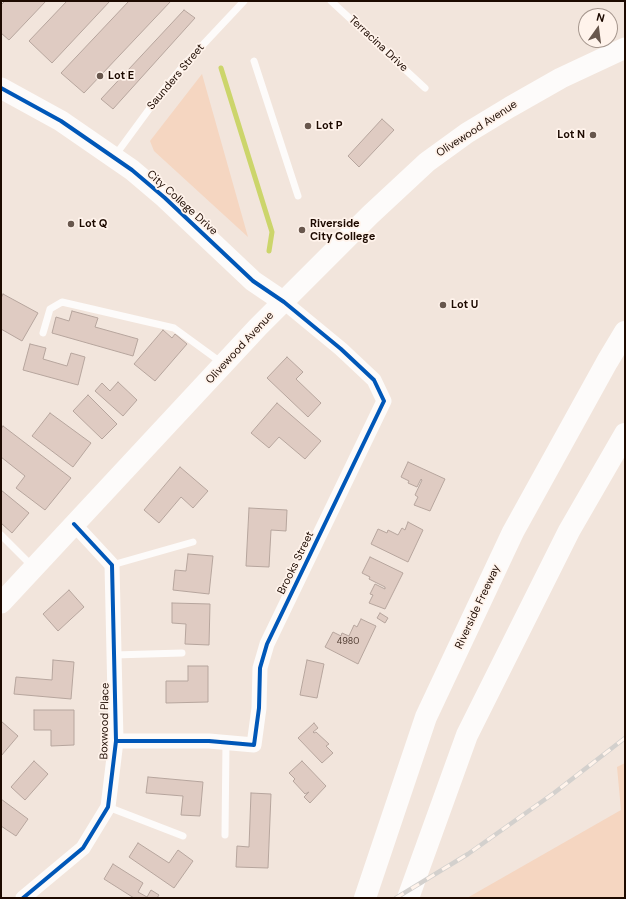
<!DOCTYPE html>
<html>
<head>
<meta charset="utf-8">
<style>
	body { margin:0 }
	#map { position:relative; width:626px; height:899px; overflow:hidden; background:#f2e5dc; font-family:"DM Sans",sans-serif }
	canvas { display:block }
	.frame { position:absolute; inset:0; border:2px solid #1d0a00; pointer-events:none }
	.north { position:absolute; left:578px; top:8px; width:40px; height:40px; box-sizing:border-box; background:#fff3eb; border:1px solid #a5968d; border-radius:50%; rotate:14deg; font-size:11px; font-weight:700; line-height:16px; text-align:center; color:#1d0a00 }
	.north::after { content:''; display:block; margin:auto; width:14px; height:18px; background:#68574d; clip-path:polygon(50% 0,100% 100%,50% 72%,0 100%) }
</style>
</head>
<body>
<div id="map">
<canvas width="626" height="899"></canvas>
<div class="frame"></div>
<div class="north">N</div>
</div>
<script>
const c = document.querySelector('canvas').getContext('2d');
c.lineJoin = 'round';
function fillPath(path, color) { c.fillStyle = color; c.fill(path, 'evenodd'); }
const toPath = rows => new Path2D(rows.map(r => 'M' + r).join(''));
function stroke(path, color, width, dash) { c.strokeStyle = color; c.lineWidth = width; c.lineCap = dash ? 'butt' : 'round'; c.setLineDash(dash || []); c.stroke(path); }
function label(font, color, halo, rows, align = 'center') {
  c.font = font + ' "DM Sans",sans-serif'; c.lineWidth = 3.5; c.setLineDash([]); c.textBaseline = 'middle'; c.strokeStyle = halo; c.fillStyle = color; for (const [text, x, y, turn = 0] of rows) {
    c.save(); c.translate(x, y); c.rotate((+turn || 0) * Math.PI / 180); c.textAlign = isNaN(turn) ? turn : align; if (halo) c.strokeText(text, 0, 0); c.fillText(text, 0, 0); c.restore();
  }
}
const green = toPath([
	[202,74,248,237,154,151,150,141],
	[625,763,625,898,467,898,621,810,617,767]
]);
const stream = toPath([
	[221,68,272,232,269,251]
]);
const building = toPath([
	[5,1,46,1,9,40,1,33,1,5,5,1],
	[67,1,110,1,52,63,29,41,67,1],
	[129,1,171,1,84,93,61,73,129,1],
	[184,10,195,18,113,109,101,99,184,10],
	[382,119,394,130,359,167,348,156,382,119],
	[3,294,38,313,22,341,1,329,1,298,3,294],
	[72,311,98,318,95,327,138,339,133,356,52,333,56,317,69,321,72,311],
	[163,330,172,338,175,334,187,344,155,381,134,364,163,330],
	[30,344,46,348,43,359,67,366,71,353,85,357,78,385,23,370,30,344],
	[287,357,303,372,296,379,321,403,308,417,267,378,287,357],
	[118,382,137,400,123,416,95,391,102,383,110,391,118,382],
	[88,395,117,424,102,439,73,411,88,395],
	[277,403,321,441,305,459,279,437,269,448,251,433,277,403],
	[50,413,91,443,73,467,32,436,50,413],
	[3,426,71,478,45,510,16,488,25,476,1,457,1,429,3,426],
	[408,462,445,479,430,511,414,505,418,497,415,495,422,480,421,479,417,487,408,483,409,481,401,477,408,462],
	[180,467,208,491,193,508,181,497,159,523,144,510,180,467],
	[1,490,29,513,12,533,1,523,1,490],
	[249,508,287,510,286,531,271,530,269,567,246,566,249,508],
	[408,522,423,530,408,562,371,544,378,529,387,533,388,530,398,535,402,528,405,530,408,522],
	[188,554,213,556,209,594,173,590,175,570,186,571,188,554],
	[370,557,403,573,385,609,369,603,373,595,370,594,375,584,385,589,385,587,369,579,370,577,362,573,370,557],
	[69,590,84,607,58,631,43,614,69,590],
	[172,603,210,604,209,645,185,644,186,624,172,623,172,603],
	[380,613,388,618,385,623,377,618,380,613],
	[361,619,376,626,358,664,325,647,333,632,341,636,342,633,349,636,354,625,357,627,361,619],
	[53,660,74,662,71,699,14,694,16,677,52,680,53,660],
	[307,660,324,664,317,698,300,695,307,660],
	[188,666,208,666,208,702,166,703,166,681,188,681,188,666],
	[34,710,74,710,74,745,51,746,51,730,34,730,34,710],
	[1,721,18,736,1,756,1,721],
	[314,723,318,728,313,732,314,733,316,732,329,744,326,746,333,753,322,763,298,738,314,723],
	[34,761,48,774,25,800,11,787,34,761],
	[302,761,326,786,310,803,304,797,309,792,305,794,293,781,295,779,289,773,302,761],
	[148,777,203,782,200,816,181,815,183,796,146,793,148,777],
	[251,793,271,794,268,868,236,867,237,846,249,847,251,793],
	[1,799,28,819,16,836,1,826,1,799],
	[138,843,169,863,178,850,193,861,174,888,129,857,138,843],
	[113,864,143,883,138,892,147,897,151,890,159,895,157,898,134,898,104,879,113,864]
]);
const lane = toPath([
	[331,1,425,88],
	[254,61,298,196],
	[114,157,161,93,183,66,244,1],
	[43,333,50,309,62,302,174,328,222,363],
	[1,535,32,566],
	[112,565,193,542],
	[114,655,182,653],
	[108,807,183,836],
	[225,835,226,743]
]);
const street = toPath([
	[116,741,209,741,254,745,259,708,260,668,267,644,384,401,374,380,341,349,284,302],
	[23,898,83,848,108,807,116,741,112,565,74,524]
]);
const secondary = toPath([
	[1,88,61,121,132,170,165,198,253,281,284,302],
	[1,603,258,327,370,215,427,162,467,133,510,107,561,78,625,48]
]);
const highway = toPath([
	[365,898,426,717,513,532,607,362,625,332],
	[408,898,467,735,569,531,625,434]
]);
const rail = toPath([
	[396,898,468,854,554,793,625,738]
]);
const cycleway = toPath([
	[1,88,61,121,132,170,165,198,253,281,284,302,341,349,374,380,384,401,267,644,260,668,259,708,254,745,209,741,116,741],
	[23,898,83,848,108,807,116,741,112,565,74,524]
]);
const markers = [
	[100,76,4,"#68574d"],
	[308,126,4,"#68574d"],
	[593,135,4,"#68574d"],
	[71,224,4,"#68574d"],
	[302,230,4,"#68574d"],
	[443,305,4,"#68574d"]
];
const numberNames = [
	["4980",348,642]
];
const streetNames = [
	["Terracina Drive",378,44,43],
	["Saunders Street",176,77,-50],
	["Olivewood Avenue",477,129,-33],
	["City College Drive",182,203,42],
	["Olivewood Avenue",240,348,-47],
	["Brooks Street",296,563,-64],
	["Riverside Freeway",478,607,-65],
	["Boxwood Place",105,721,-89]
];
const poiNames = [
	["Lot E",108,76],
	["Lot P",316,126],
	["Lot N",585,135,"right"],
	["Lot Q",79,224],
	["Riverside",310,224],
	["City College",310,237],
	["Lot U",451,305]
];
fillPath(green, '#f5d6c1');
stroke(stream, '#ccd56b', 5);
fillPath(building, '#dfcbc2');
stroke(building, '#b6a59d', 1);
stroke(lane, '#fdfbfa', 7);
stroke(street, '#fdfbfa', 15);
stroke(secondary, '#fdfbfa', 21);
stroke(highway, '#fdfbfa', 22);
stroke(rail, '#d3d0cd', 4.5);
stroke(rail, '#fff3eb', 3, [9]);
stroke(cycleway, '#0057b8', 4);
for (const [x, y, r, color] of markers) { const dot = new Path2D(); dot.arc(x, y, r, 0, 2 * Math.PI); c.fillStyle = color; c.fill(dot); stroke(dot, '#fff3eb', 1.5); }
label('9px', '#4e3a30', null, numberNames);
label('11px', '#1d0a00', '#fff3eb', streetNames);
label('bold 11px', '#1d0a00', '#fff3eb', poiNames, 'left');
</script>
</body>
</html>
